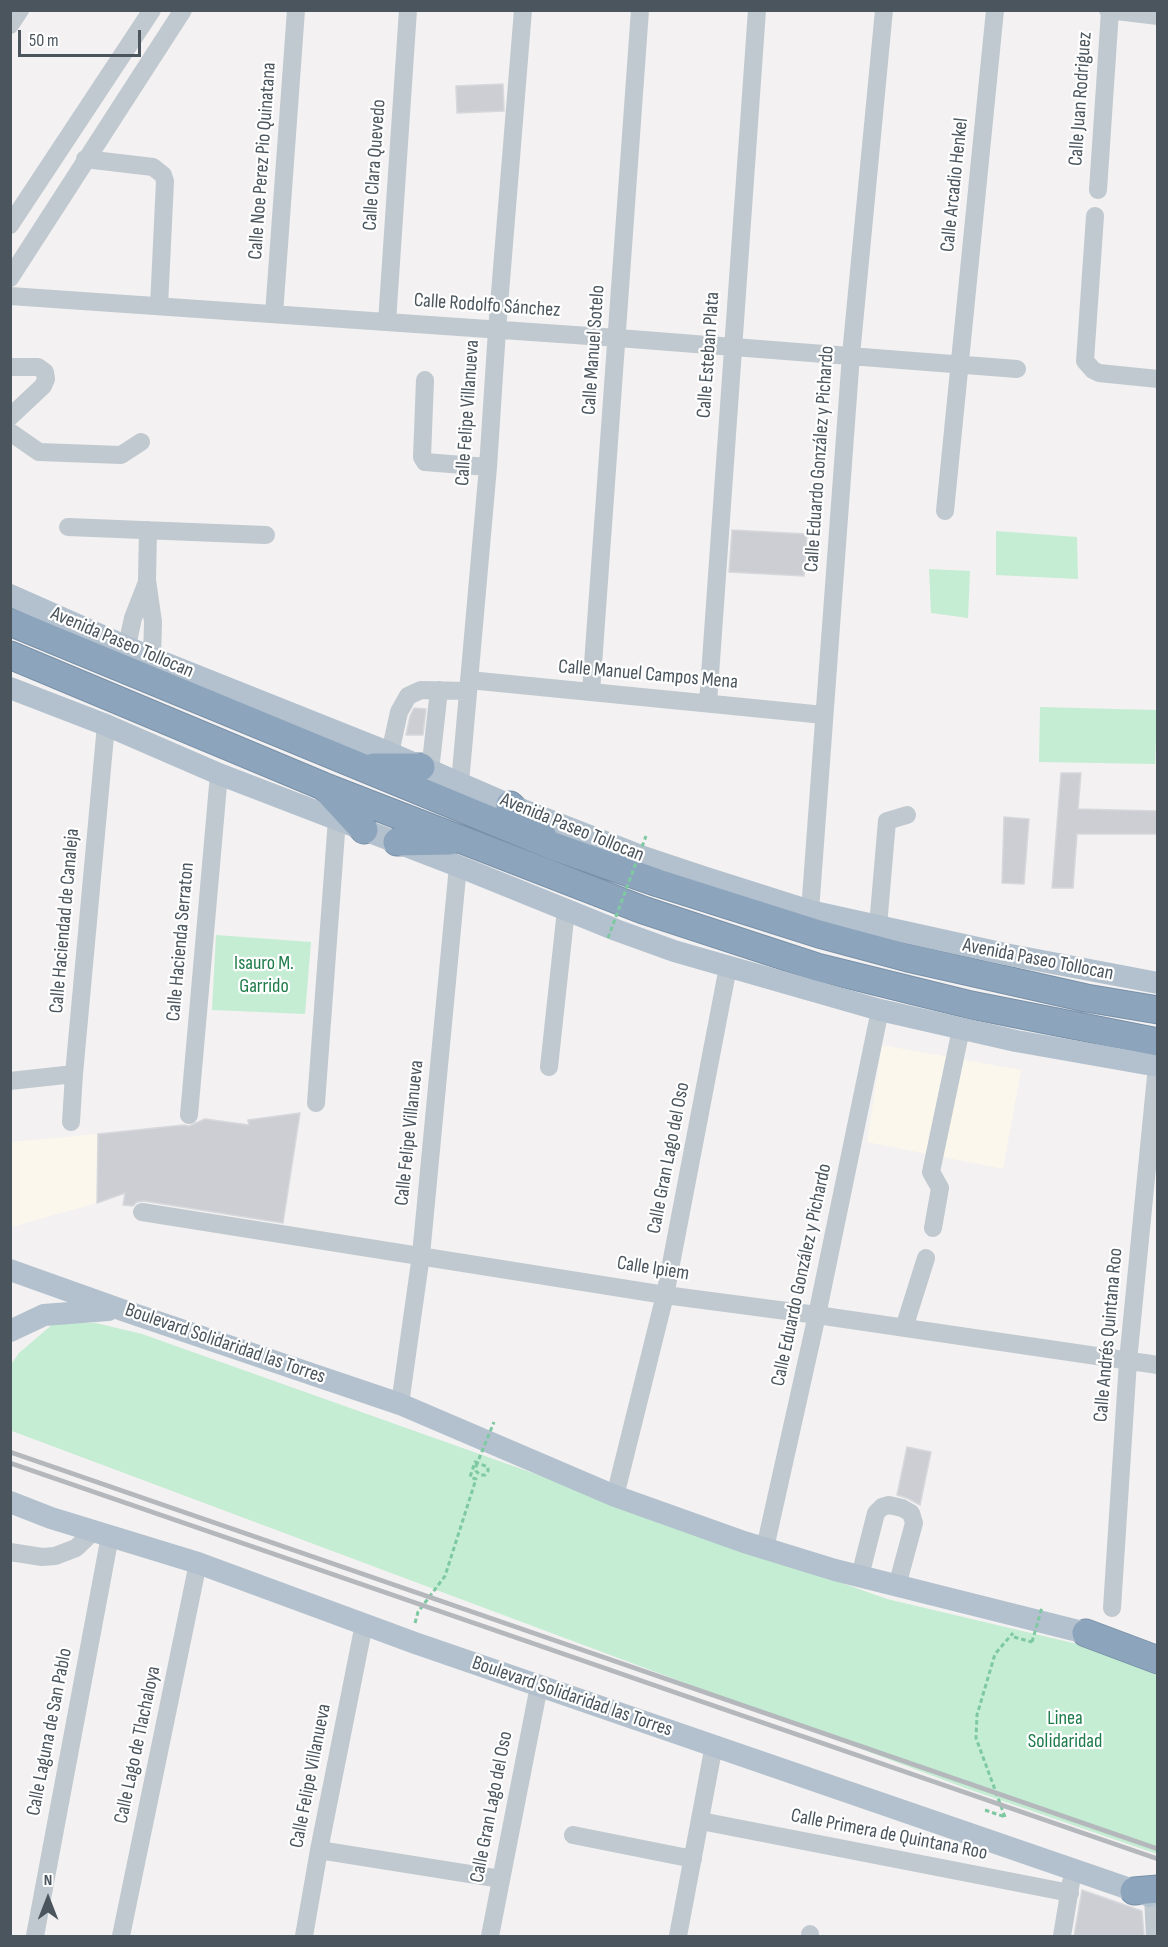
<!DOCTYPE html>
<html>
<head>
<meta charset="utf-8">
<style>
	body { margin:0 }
	#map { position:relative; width:1168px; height:1947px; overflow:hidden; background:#f3f1f1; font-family:"Sofia Sans Condensed",sans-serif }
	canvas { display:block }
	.frame { position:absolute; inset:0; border:12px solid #4a555d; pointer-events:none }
	.north { position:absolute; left:18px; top:1869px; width:60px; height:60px; -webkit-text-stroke:4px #fff; paint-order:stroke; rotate:0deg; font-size:16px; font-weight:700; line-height:24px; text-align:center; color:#4a555d }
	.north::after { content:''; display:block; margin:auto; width:21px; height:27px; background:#4a555d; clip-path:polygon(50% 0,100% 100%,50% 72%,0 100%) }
	.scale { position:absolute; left:18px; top:30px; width:123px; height:27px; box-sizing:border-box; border:3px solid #4a555d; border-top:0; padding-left:8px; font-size:18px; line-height:21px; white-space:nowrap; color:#4a555d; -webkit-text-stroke:4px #fff; paint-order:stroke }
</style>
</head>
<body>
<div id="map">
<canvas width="1168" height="1947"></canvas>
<div class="frame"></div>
<div class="north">N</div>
<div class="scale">50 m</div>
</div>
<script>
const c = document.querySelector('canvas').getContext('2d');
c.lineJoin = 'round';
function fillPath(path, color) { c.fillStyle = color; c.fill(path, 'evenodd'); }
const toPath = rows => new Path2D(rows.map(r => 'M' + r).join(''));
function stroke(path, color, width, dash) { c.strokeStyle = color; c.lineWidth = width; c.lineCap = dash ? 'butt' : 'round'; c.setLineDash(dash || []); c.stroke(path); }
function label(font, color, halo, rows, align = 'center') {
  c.font = font + ' "Sofia Sans Condensed",sans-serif'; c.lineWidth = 4.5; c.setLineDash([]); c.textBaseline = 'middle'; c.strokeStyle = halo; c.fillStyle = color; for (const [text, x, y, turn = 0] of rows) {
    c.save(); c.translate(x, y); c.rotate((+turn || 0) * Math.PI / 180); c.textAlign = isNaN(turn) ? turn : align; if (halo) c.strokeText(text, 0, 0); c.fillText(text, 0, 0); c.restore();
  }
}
const commercial = toPath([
	[882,1045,1021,1070,1003,1169,867,1142],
	[98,1134,97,1203,11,1227,11,1142]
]);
const green = toPath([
	[996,531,1077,537,1078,579,996,575],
	[929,569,970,571,968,618,931,613],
	[1040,707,1157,710,1155,764,1039,762],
	[216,935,311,942,305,1014,212,1010],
	[54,1323,96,1323,142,1334,887,1599,1090,1647,1157,1675,1157,1854,968,1789,12,1431,10,1429,10,1366,19,1353]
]);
const building = toPath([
	[503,84,504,111,457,113,456,86,503,84],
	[732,530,807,534,804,576,729,572,732,530],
	[414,708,426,709,423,735,406,735,410,716,414,708],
	[1061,773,1081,773,1078,809,1158,811,1158,834,1077,834,1073,888,1052,888,1061,773],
	[1004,817,1029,819,1024,884,1002,883,1004,817],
	[300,1113,283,1223,144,1201,137,1202,133,1206,123,1205,125,1193,97,1203,98,1134,184,1125,189,1126,205,1119,249,1125,248,1120,300,1113],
	[907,1447,931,1452,920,1505,907,1498,897,1495,907,1447],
	[1082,1890,1142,1911,1144,1936,1074,1936,1082,1890]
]);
const path = toPath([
	[415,1623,418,1612,445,1576,476,1479,470,1477,475,1462,488,1467,488,1471,485,1475,480,1475,476,1471,476,1466],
	[1014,1637,1032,1642],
	[985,1810,1005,1817],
	[1005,1817,976,1738,977,1715,995,1654,1013,1633]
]);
const minor = toPath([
	[1108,10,1158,16],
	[10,25,20,10],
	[85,159,153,167,163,175,165,181,159,306],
	[1098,190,1110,11],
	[1095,216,1085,361,1093,370,1099,373,1158,379],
	[10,225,152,10],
	[10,278,183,10],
	[10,296,618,338,1017,369],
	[274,314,296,10],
	[387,322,408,10],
	[10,367,38,367,45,372,46,379,43,386,10,417],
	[425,380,422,457,425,462,488,467],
	[10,432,39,452,121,455,141,442],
	[945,511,995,10],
	[68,527,266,535],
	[148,530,147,580,153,622,152,658],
	[127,646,133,618,147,582],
	[469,680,824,715],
	[591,692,640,10],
	[708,703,757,10],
	[390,753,399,712,408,696,421,690,468,691],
	[430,771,439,690],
	[460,783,488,467,497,330,523,10],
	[810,911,851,355,884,10],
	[878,926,887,821,907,815],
	[549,1067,566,910],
	[10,1081,74,1074],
	[316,1103,337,819],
	[189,1115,219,774],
	[71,1122,74,1074,106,725],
	[142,1212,665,1295,817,1315,1158,1365],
	[933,1228,940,1188,931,1172,961,1029],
	[904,1328,926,1258],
	[400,1404,421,1255,458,866],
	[615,1496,665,1295,728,967],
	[765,1548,817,1315,880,1010],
	[10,1552,42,1557,55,1556,76,1548,94,1531],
	[860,1576,876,1513,882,1507,889,1505,902,1508,911,1513,914,1523,897,1586],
	[1112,1608,1128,1361,1157,1066],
	[701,1821,1070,1893],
	[573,1835,693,1859],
	[319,1850,501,1879],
	[1153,1897,1155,1936],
	[35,1936,110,1536],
	[121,1936,198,1563],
	[304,1936,319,1850,364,1624],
	[490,1936,539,1686],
	[678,1936,714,1745],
	[810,1936,810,1934],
	[1062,1936,1071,1882]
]);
const major = toPath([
	[10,595,152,658,390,753,510,805,646,858,703,877,810,911,1005,954,1158,983],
	[10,688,106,725,219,774,458,866,616,930,674,951,880,1010,1016,1041,1158,1066],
	[10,1270,125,1311,400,1404,615,1496,744,1542,835,1570,1102,1637],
	[10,1331,44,1315,108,1310],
	[10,1502,51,1518,198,1563,415,1643,1150,1896]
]);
const highway = toPath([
	[10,622,553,846,658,883,819,934,908,958,1086,998,1158,1010],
	[10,655,323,786,643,910,817,967,971,1005,1158,1042],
	[374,767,421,767],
	[328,791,364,830],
	[510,805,543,837],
	[397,842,450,841],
	[1086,1633,1158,1660],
	[1134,1891,1158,1889]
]);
const rail = toPath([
	[10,1452,1158,1849],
	[10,1463,1158,1859]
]);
const pathBridge = toPath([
	[608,938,646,836],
	[476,1466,494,1422],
	[1032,1642,1042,1607]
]);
const streetNames = [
	["Calle Juan Rodriguez",1081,99,-86],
	["Calle Noe Perez Pio Quinatana",263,161,-86],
	["Calle Clara Quevedo",375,165,-86],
	["Calle Arcadio Henkel",955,185,-84],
	["Calle Rodolfo Sánchez",487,306,4],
	["Calle Manuel Sotelo",594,350,-86],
	["Calle Esteban Plata",709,355,-86],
	["Calle Felipe Villanueva",468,413,-86],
	["Calle Eduardo González y Pichardo",820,459,-86],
	["Avenida Paseo Tollocan",122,643,23],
	["Calle Manuel Campos Mena",648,675,5],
	["Avenida Paseo Tollocan",572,828,22],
	["Calle Haciendad de Canaleja",65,921,-85],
	["Calle Hacienda Serraton",181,942,-85],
	["Avenida Paseo Tollocan",1038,960,11],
	["Calle Felipe Villanueva",410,1133,-84],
	["Calle Gran Lago del Oso",669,1158,-79],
	["Calle Ipiem",653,1269,9],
	["Calle Eduardo González y Pichardo",802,1275,-78],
	["Calle Andrés Quintana Roo",1109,1335,-85],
	["Boulevard Solidaridad las Torres",225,1344,19],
	["Boulevard Solidaridad las Torres",572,1697,19],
	["Calle Laguna de San Pablo",50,1732,-79],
	["Calle Lago de Tlachaloya",138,1745,-78],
	["Calle Felipe Villanueva",311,1776,-79],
	["Calle Gran Lago del Oso",492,1807,-79],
	["Calle Primera de Quintana Roo",889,1835,11]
];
const parkNames = [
	["Isauro M.",264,964],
	["Garrido",264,987],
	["Linea",1065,1719],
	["Solidaridad",1065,1742]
];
fillPath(commercial, '#fbf7ed');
fillPath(green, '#c4edd3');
fillPath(building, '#ccced3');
stroke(building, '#d6d8dc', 1.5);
stroke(highway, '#7890a8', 29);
stroke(path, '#7ec9a2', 3, [4.5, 3]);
stroke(minor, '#c0c9cf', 18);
stroke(major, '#b3c1ce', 22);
stroke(highway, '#8da5bc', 27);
stroke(rail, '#b4b7bb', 4.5);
stroke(pathBridge, '#7ec9a2', 3, [4.5, 3]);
label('20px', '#4a555d', '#fff', streetNames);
label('20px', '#1e7b4a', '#fff', parkNames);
</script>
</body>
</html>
